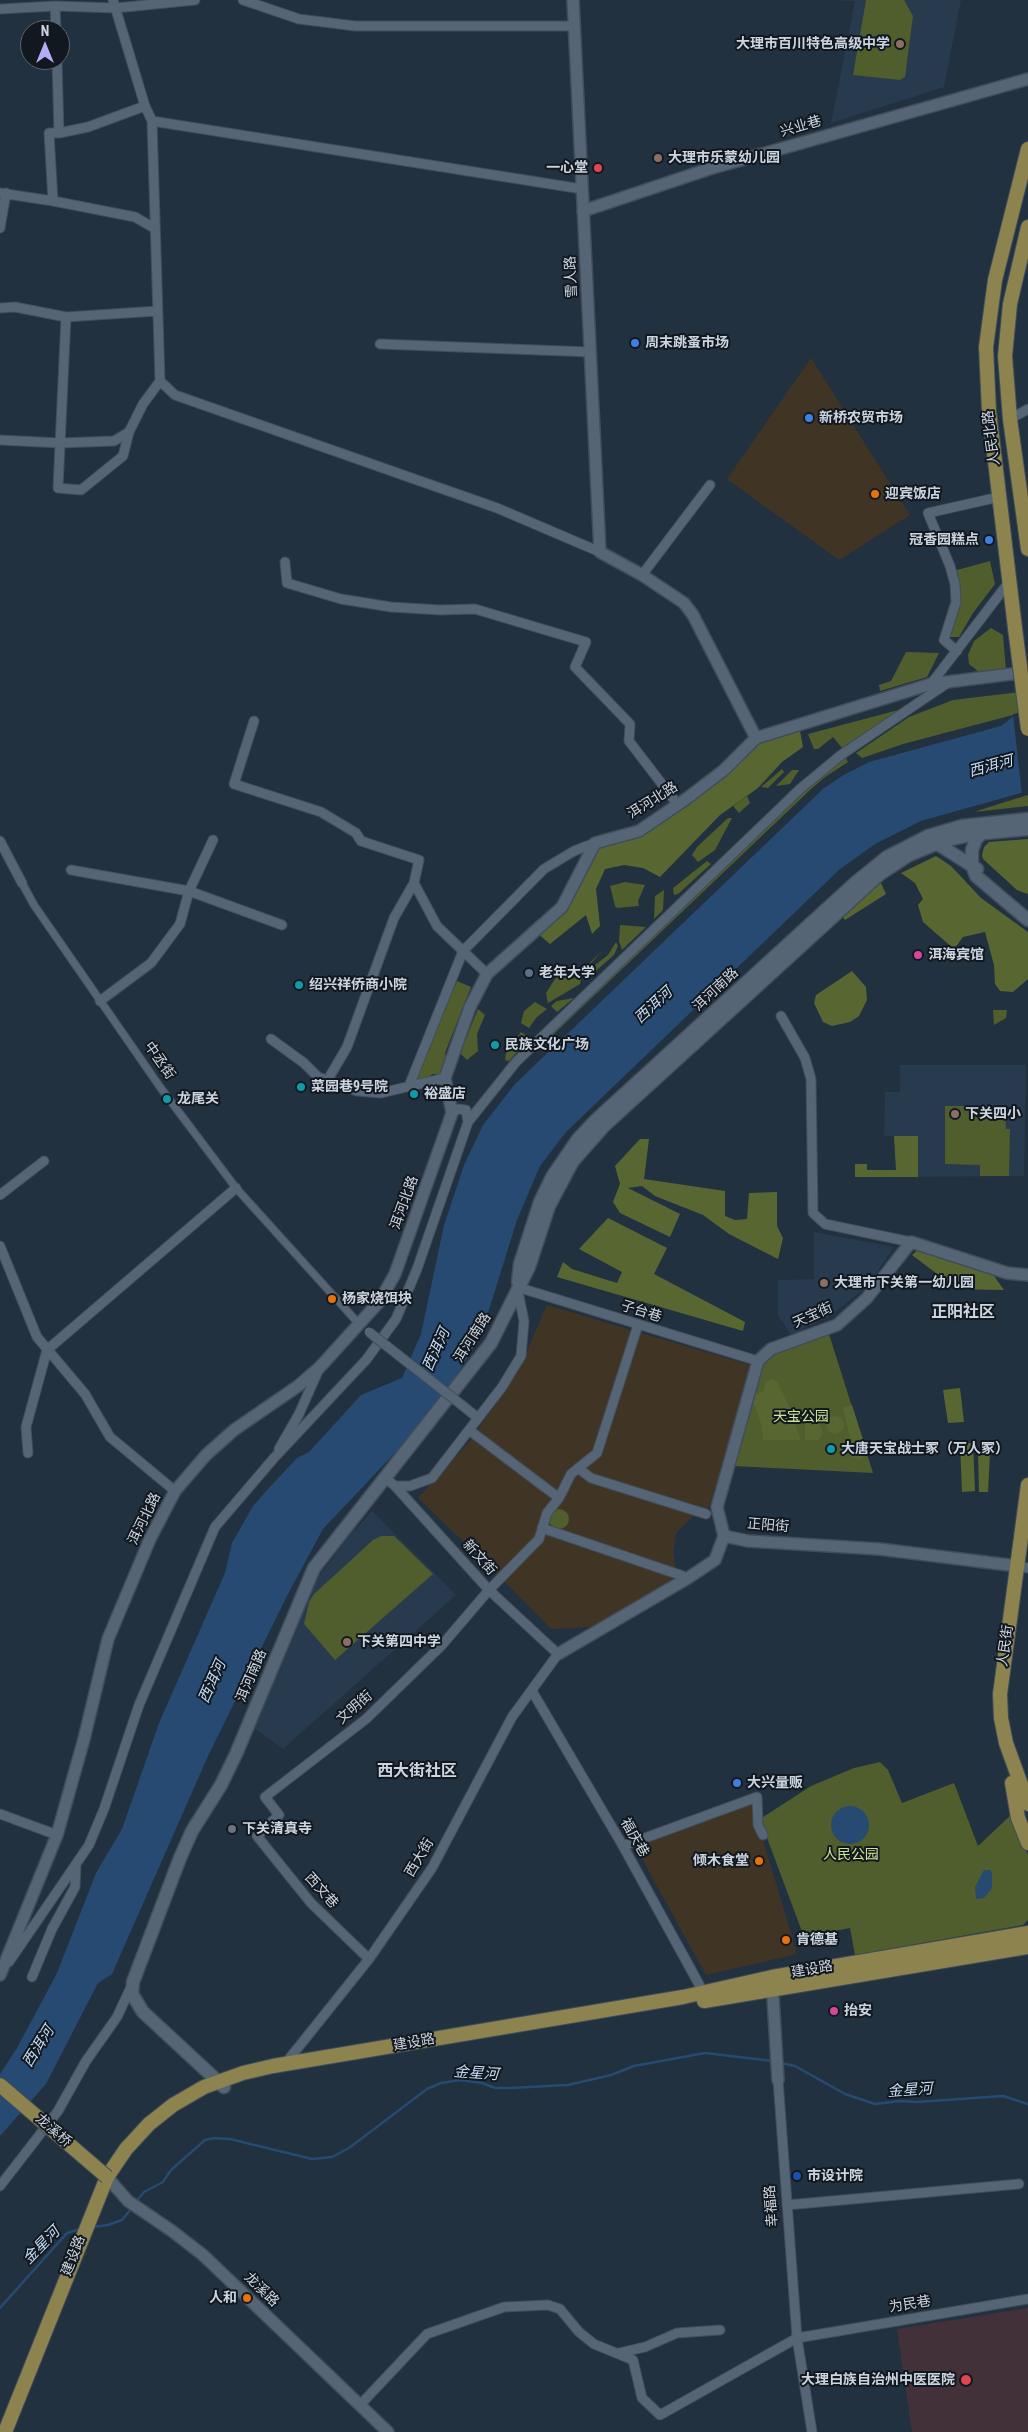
<!DOCTYPE html>
<html>
<head>
<meta charset="utf-8">
<style>
	body { margin:0 }
	#map { position:relative; width:1028px; height:2432px; overflow:hidden; background:#22313f; font-family:"Roboto Condensed",sans-serif }
	canvas { display:block }
	.north { position:absolute; left:20px; top:20px; width:50px; height:50px; box-sizing:border-box; background:#12181f; border:1px solid #5c646c; border-radius:50%; rotate:0deg; font-size:14px; font-weight:700; line-height:20px; text-align:center; color:#ccd5df }
	.north::after { content:''; display:block; margin:auto; width:18px; height:22px; background:#b5acf8; clip-path:polygon(50% 0,100% 100%,50% 72%,0 100%) }
</style>
</head>
<body>
<div id="map">
<canvas width="1028" height="2432"></canvas>
<div class="north">N</div>
</div>
<script>
const c = document.querySelector('canvas').getContext('2d');
c.lineJoin = 'round';
function fillPath(path, color) { c.fillStyle = color; c.fill(path, 'evenodd'); }
const toPath = rows => new Path2D(rows.map(r => 'M' + r).join(''));
function stroke(path, color, width, dash) { c.strokeStyle = color; c.lineWidth = width; c.lineCap = dash ? 'butt' : 'round'; c.setLineDash(dash || []); c.stroke(path); }
function label(font, color, halo, rows, align = 'center') {
  c.font = font + ' "Roboto Condensed","Noto Sans SC",sans-serif'; c.lineWidth = 4; c.setLineDash([]); c.textBaseline = 'middle'; c.strokeStyle = halo; c.fillStyle = color; for (const [text, x, y, turn = 0] of rows) {
    c.save(); c.translate(x, y); c.rotate((+turn || 0) * Math.PI / 180); c.textAlign = isNaN(turn) ? turn : align; if (halo) c.strokeText(text, 0, 0); c.fillText(text, 0, 0); c.restore();
  }
}
const commercial = toPath([
	[811,358,910,515,839,560,727,479],
	[547,1305,753,1366,708,1510,695,1514,676,1533,673,1552,677,1576,602,1626,551,1629,500,1577,418,1498,469,1442,520,1368],
	[752,1803,797,1954,706,1975,635,1846]
]);
const built = toPath([
	[827,0,961,0,944,87,831,123,855,1],
	[900,1065,1026,1065,1024,1176,918,1177,917,1136,884,1136,885,1092,900,1092],
	[814,1232,894,1247,867,1287,831,1315,791,1335,778,1315,778,1280,814,1279],
	[372,1511,456,1595,283,1749,254,1728,318,1577,349,1536]
]);
const medical = toPath([
	[1028,2308,1028,2432,912,2432,897,2329]
]);
const green = toPath([
	[866,0,904,0,913,16,905,77,900,80,853,75],
	[990,561,995,584,973,613,959,637,951,637,945,633,948,608,958,594,957,570],
	[991,628,1003,635,1006,670,979,672,969,664,968,655,974,641],
	[906,652,939,653,927,677,880,691,879,685,891,681],
	[1028,691,1028,711,903,744,862,758,856,753,909,717,953,700],
	[902,709,842,748,833,737,818,749,814,749,808,734],
	[845,756,848,762,825,777,810,790,535,1052,533,1050,817,778],
	[782,769,784,772,768,788,761,787],
	[792,770,799,770,790,784,776,786],
	[1028,795,1028,806,974,812,1005,802],
	[747,796,750,803,739,813,733,806],
	[728,818,732,818,715,850,698,862,692,855,697,847],
	[707,861,711,864,678,894,674,895,673,888],
	[625,882,645,885,638,901,639,906,617,908,615,906,610,886],
	[664,890,663,910,654,919,655,896],
	[620,925,646,927,622,950,619,941],
	[616,942,618,946,614,955,590,976,590,969,608,955],
	[602,951,583,972,580,984,548,1003,546,993,557,976,566,972,573,979],
	[457,981,471,987,445,1053,447,1059,441,1075,432,1074,426,1081,416,1079,445,1004],
	[574,998,557,1012,551,1006,557,1001],
	[535,1002,547,1009,536,1018,529,1028,521,1023,524,1011],
	[478,1009,485,1015,477,1034,478,1051,467,1060,460,1053],
	[993,1010,1007,1010,1006,1018,994,1025],
	[521,1032,530,1038,509,1061,505,1060,506,1053],
	[945,1106,1005,1106,1006,1129,1010,1129,1009,1176,980,1176,980,1165,945,1164],
	[828,1331,873,1473,733,1466,761,1363,773,1352],
	'549 1519a10 10 0 1 1 20 0a10 10 0 1 1-20 0Z',
	[381,1536,394,1536,433,1574,335,1660,304,1624,309,1602,314,1594,373,1540],
	[880,1762,888,1770,902,1803,954,1783,978,1846,1012,1814,1028,1855,1028,1920,1023,1925,855,1955,850,1928,804,1937,760,1819,811,1786,854,1768]
]);
const forest = toPath([
	[800,731,803,747,782,762,758,788,720,815,660,877,643,868,624,865,605,869,596,889,600,926,592,934,586,915,550,944,537,933,569,905,597,845,626,839,759,742],
	[1028,839,1028,893,1027,894,1017,890,983,859,982,855,984,847,989,842],
	[936,856,951,866,981,898,1028,932,1028,979,1013,992,1000,991,995,984,994,965,985,932,963,937,954,949,923,922,918,905,923,899,915,883,901,873],
	[880,881,886,894,845,920,840,913],
	[852,971,866,987,867,1000,859,1016,850,1022,832,1026,823,1022,814,1003,816,995],
	[894,1136,918,1136,918,1177,855,1177,855,1164,867,1164,867,1170,896,1170],
	[640,1139,649,1139,644,1179,725,1191,725,1216,735,1220,747,1219,749,1193,777,1192,777,1226,783,1238,778,1259,729,1234,703,1215,655,1196,642,1186,628,1188,680,1214,670,1237,620,1213,613,1202,620,1184,615,1166],
	[608,1218,667,1248,654,1274,745,1322,743,1331,557,1277,563,1262,572,1269,617,1283,622,1272,579,1249],
	[919,1249,992,1273,1004,1290,957,1289,912,1255],
	[772,1379,777,1381,788,1404,801,1440,763,1440,762,1427,755,1405,750,1406,754,1394,764,1391,765,1383],
	[960,1388,964,1422,948,1423,943,1390],
	[852,1405,867,1452,861,1459,852,1458,851,1455,856,1448,849,1434,843,1408],
	'826 1425a9 9 0 1 1 18 0a9 9 0 1 1-18 0Z',
	[819,1421,823,1434,818,1440,805,1440,805,1424],
	[960,1443,973,1443,975,1491,962,1492],
	[978,1452,990,1453,988,1492,979,1492]
]);
const water = toPath([
	[1015,715,1028,791,921,821,875,844,839,870,566,1132,540,1166,517,1220,483,1329,471,1351,455,1379,436,1401,434,1409,426,1420,323,1529,288,1594,208,1756,112,1974,98,1983,46,2084,0,2136,0,2074,17,2048,57,1973,96,1873,122,1829,159,1723,225,1573,232,1543,253,1506,268,1489,297,1458,309,1452,361,1395,402,1378,421,1334,444,1225,464,1165,483,1125,515,1084,823,789,842,776,869,762,1001,726],
	'831 1825a19 19 0 1 1 38 0a19 19 0 1 1-38 0Z',
	[984,1870,990,1870,992,1873,992,1888,984,1898,976,1899,975,1887]
]);
const pier = toPath([
	[1028,711,1028,794,1022,795,1013,714]
]);
const stream = toPath([
	[781,2063,795,2066,845,2094,875,2104,900,2101,917,2102,1003,2096,1028,2104],
	[136,2202,144,2192,163,2182,171,2170,205,2140,214,2138,230,2139,312,2159,332,2157,349,2148,427,2089,441,2083,460,2080,482,2083,495,2088,510,2088,568,2085,611,2075,634,2066,705,2053,773,2061],
	[93,2227,108,2225,122,2220,131,2209],
	[0,2308,67,2233,80,2229]
]);
const pedestrian = toPath([
	[22,883,34,905,160,1087,236,1188,359,1324]
]);
const minor = toPath([
	[113,0,145,106,152,121,160,381,175,395,497,508,600,552],
	[243,0,299,19,355,26,574,26],
	[55,6,56,30],
	[0,9,55,6,116,8,195,0],
	[152,121,582,189],
	[59,133,88,127,145,106],
	[0,193,53,201,135,217,154,228],
	[53,201,49,133,59,133,57,60],
	[0,228,6,193],
	[0,308,15,307,66,317,157,311],
	[66,317,58,488,81,490,123,456,129,432,143,404,160,381],
	[380,344,590,352],
	[1010,419,1028,409],
	[0,440,60,443,114,441,129,432],
	[285,562,287,583,341,599,391,607,440,610,475,609,586,642,575,667,630,724,629,741,678,805],
	[642,575,710,485],
	[957,651,944,640,956,602,955,584,950,566,928,513,999,497],
	[931,684,1009,582],
	[254,721,234,784,321,812,356,833,361,841,419,860,414,883,437,926,487,974],
	[0,841,22,883],
	[71,870,189,891,282,925],
	[100,1001,151,963,180,924,189,891,213,840],
	[781,1016,805,1058,811,1079,813,1213,825,1224,911,1242],
	[271,1039,304,1063,318,1077,357,1091,381,1093,445,1078],
	[327,1081,347,1047,394,918,414,883],
	[409,1086,463,951,544,869,574,851,595,843],
	[468,1122,516,1062,800,789,841,755,949,682],
	[0,1195,44,1161],
	[0,1246,37,1337,85,1394,110,1437,175,1491],
	[463,1406,478,1418],
	[469,1430,559,1498],
	[279,1449,299,1414,319,1369],
	[28,1453,26,1427,47,1350,236,1188],
	[578,1468,591,1478,706,1514],
	[395,1486,410,1486,432,1478,502,1387,521,1356,524,1321,517,1287,758,1361],
	[542,1528,683,1576],
	[1017,1566,1028,1568],
	[532,1691,623,1846,706,1997],
	[0,1814,57,1835],
	[623,1846,757,1797,758,1825,763,1835],
	[369,1959,311,1903,257,1836,279,1815,265,1797,366,1719,442,1645,489,1590,539,1539,547,1513,559,1498,571,1474,597,1453,638,1325],
	[9,1962,89,1845,104,1809,139,1705,215,1527,274,1458,366,1360,396,1319,417,1269,468,1122,466,1110,458,1109,452,1113],
	[32,1977,52,1929,75,1887,76,1865],
	[285,2064,369,1959,432,1868,512,1717,558,1654,489,1590,395,1486,384,1477],
	[778,2080,797,2338,812,2432],
	[0,2186,58,2111,86,2061,117,2017,131,1987],
	[787,2205,1019,2184],
	[619,2353,645,2347,677,2333,720,2330],
	[360,2405,427,2334,504,2307,548,2305,560,2309,579,2332,594,2344,633,2360,642,2398,660,2415,797,2338,1028,2299]
]);
const tertiary = toPath([
	[573,0,600,552,642,575,684,603,693,615,756,738],
	[583,211,709,169,1028,79],
	[724,1536,717,1507,758,1361,771,1349,837,1325,867,1298,911,1242,1007,1273,1028,1275],
	[558,1654,688,1578,715,1560,724,1536,748,1541,879,1549,1017,1566],
	[0,1975,57,1835,84,1739,108,1639,150,1539,175,1491,206,1455,234,1430,298,1386,320,1367,379,1302,395,1274,452,1113,445,1078,470,1007,487,974,562,907,595,843,639,831,686,799,724,770,756,738,931,684,1028,672],
	[772,1981,778,2080],
	[107,2177,128,2201,172,2231,203,2255,388,2432]
]);
const secondary = toPath([
	[985,830,976,839,972,850,972,865,976,876,1028,920],
	[933,841,977,869],
	[518,1282,520,1264,540,1202,552,1177,578,1139,597,1119,855,883,887,857,928,836,962,826,1028,819],
	[224,2087,143,2012,132,1994,133,1982,180,1858,192,1831,221,1785,236,1754,314,1568,491,1343,529,1267,549,1206,573,1161,604,1126,880,874,909,855,943,841,975,834,1028,829]
]);
const primary = toPath([
	[1028,227,1010,304,1005,356,1010,419,1028,549],
	[1015,628,989,411,986,347,995,280,1028,149],
	[1028,1485,1000,1694,1001,1718,1006,1743,1028,1804],
	[1012,1783,1018,1818,1028,1843],
	[704,2001,1028,1947],
	[5,2432,107,2177,126,2149,149,2124,173,2105,204,2087,243,2073,273,2066,683,1997,772,1977,1028,1933]
]);
const minorBridge = toPath([
	[369,1332,463,1406]
]);
const primaryBridge = toPath([
	[1015,628,1028,729],
	[0,2085,107,2177]
]);
const markers = [
	[900,44,5,"#8d6e63"],
	[658,158,5,"#8d6e63"],
	[598,168,5,"#e0444e"],
	[635,343,5,"#3f7fe0"],
	[809,418,5,"#3f7fe0"],
	[875,494,5,"#e8710a"],
	[989,540,5,"#3f7fe0"],
	[918,955,5,"#d1479c"],
	[529,973,5,"#5c6f8a"],
	[299,985,5,"#0f9aa8"],
	[495,1045,5,"#0f9aa8"],
	[301,1087,5,"#0f9aa8"],
	[414,1094,5,"#0f9aa8"],
	[167,1099,5,"#0f9aa8"],
	[955,1114,5,"#8d6e63"],
	[824,1283,5,"#8d6e63"],
	[332,1299,5,"#e8710a"],
	[831,1449,5,"#0f9aa8"],
	[347,1642,5,"#8d6e63"],
	[737,1783,5,"#3f7fe0"],
	[232,1829,5,"#6b7280"],
	[759,1861,5,"#e8710a"],
	[786,1940,5,"#e8710a"],
	[834,2011,5,"#d1479c"],
	[797,2176,5,"#1a4fb4"],
	[247,2298,5,"#e8710a"],
	[966,2380,6,"#e0444e"]
];
const poiNames = [
	["大理市百川特色高级中学",890,44,"right"],
	["大理市乐蒙幼儿园",668,158],
	["一心堂",588,168,"right"],
	["周末跳蚤市场",645,343],
	["新桥农贸市场",819,418],
	["迎宾饭店",885,494],
	["冠香园糕点",979,540,"right"],
	["洱海宾馆",928,955],
	["老年大学",539,973],
	["绍兴祥侨商小院",309,985],
	["民族文化广场",505,1045],
	["菜园巷9号院",311,1087],
	["裕盛店",424,1094],
	["龙尾关",177,1099],
	["下关四小",965,1114],
	["大理市下关第一幼儿园",834,1283],
	["杨家烧饵块",342,1299],
	["大唐天宝战士冢（万人冢）",841,1449],
	["下关第四中学",357,1642],
	["大兴量贩",747,1783],
	["下关清真寺",242,1829],
	["倾木食堂",749,1861,"right"],
	["肯德基",796,1940],
	["抬安",844,2011],
	["市设计院",807,2176],
	["人和",237,2298,"right"],
	["大理白族自治州中医医院",955,2380,"right"]
];
const streetNames = [
	["兴业巷",801,127,-16],
	["雪人路",572,277,-93],
	["人民北路",992,438,-97],
	["洱河北路",653,801,-32],
	["洱河南路",716,990,-43],
	["中丞街",159,1061,55],
	["洱河北路",405,1203,-70],
	["子台巷",641,1312,17],
	["天宝街",813,1316,-24],
	["洱河南路",473,1338,-57],
	["洱河北路",145,1519,-64],
	["正阳街",768,1526,5],
	["新文街",479,1558,48],
	["人民街",1006,1646,-82],
	["洱河南路",252,1676,-67],
	["文明街",355,1708,-41],
	["福庆巷",634,1838,60],
	["西大街",420,1858,-59],
	["西文巷",321,1891,48],
	["建设路",812,1970,-10],
	["建设路",414,2043,-10],
	["龙溪桥",53,2131,41],
	["幸福路",772,2206,-94],
	["建设路",74,2256,-69],
	["龙溪路",261,2290,44],
	["为民巷",910,2305,-9]
];
const parkNames = [
	["天宝公园",801,1417],
	["人民公园",851,1855]
];
const waterNames = [
	["西洱河",991,767,-15],
	["西洱河",654,1006,-43],
	["西洱河",437,1350,-66],
	["西洱河",213,1682,-66],
	["西洱河",39,2047,-58],
	["金星河",476,2074,4],
	["金星河",910,2091,-4],
	["金星河",42,2246,-46]
];
const quarterNames = [
	["正阳社区",963,1313],
	["西大街社区",417,1772]
];
fillPath(commercial, '#403525');
fillPath(built, '#273a4e');
fillPath(medical, '#433139');
fillPath(green, '#505d2d');
fillPath(forest, '#586732');
fillPath(water, '#264a71');
fillPath(pier, '#22313f');
stroke(stream, '#264a71', 2.5);
stroke(pedestrian, '#414d5a', 9);
stroke(minor, '#414d5a', 11);
stroke(tertiary, '#414d5a', 14);
stroke(secondary, '#414d5a', 15);
stroke(primary, '#414d5a', 16);
stroke(pedestrian, '#556575', 7);
stroke(minor, '#556575', 9);
stroke(tertiary, '#556575', 11);
stroke(secondary, '#556575', 12);
stroke(primary, '#8d834f', 14);
stroke(minorBridge, '#414d5a', 11, []);
stroke(primaryBridge, '#414d5a', 16, []);
stroke(minorBridge, '#556575', 9);
stroke(primaryBridge, '#8d834f', 14);
for (const [x, y, r, color] of markers) { const dot = new Path2D(); dot.arc(x, y, r, 0, 2 * Math.PI); c.fillStyle = color; c.fill(dot); stroke(dot, '#12181f', 2); }
label('bold 14px', '#ccd5df', '#12181f', poiNames, 'left');
label('14px', '#ccd5df', '#12181f', streetNames);
label('14px', '#cce493', '#12181f', parkNames);
label('italic 15px', '#c5dbf5', '#12181f', waterNames);
label('bold 16px', '#ccd5df', '#12181f', quarterNames);
</script>
</body>
</html>
